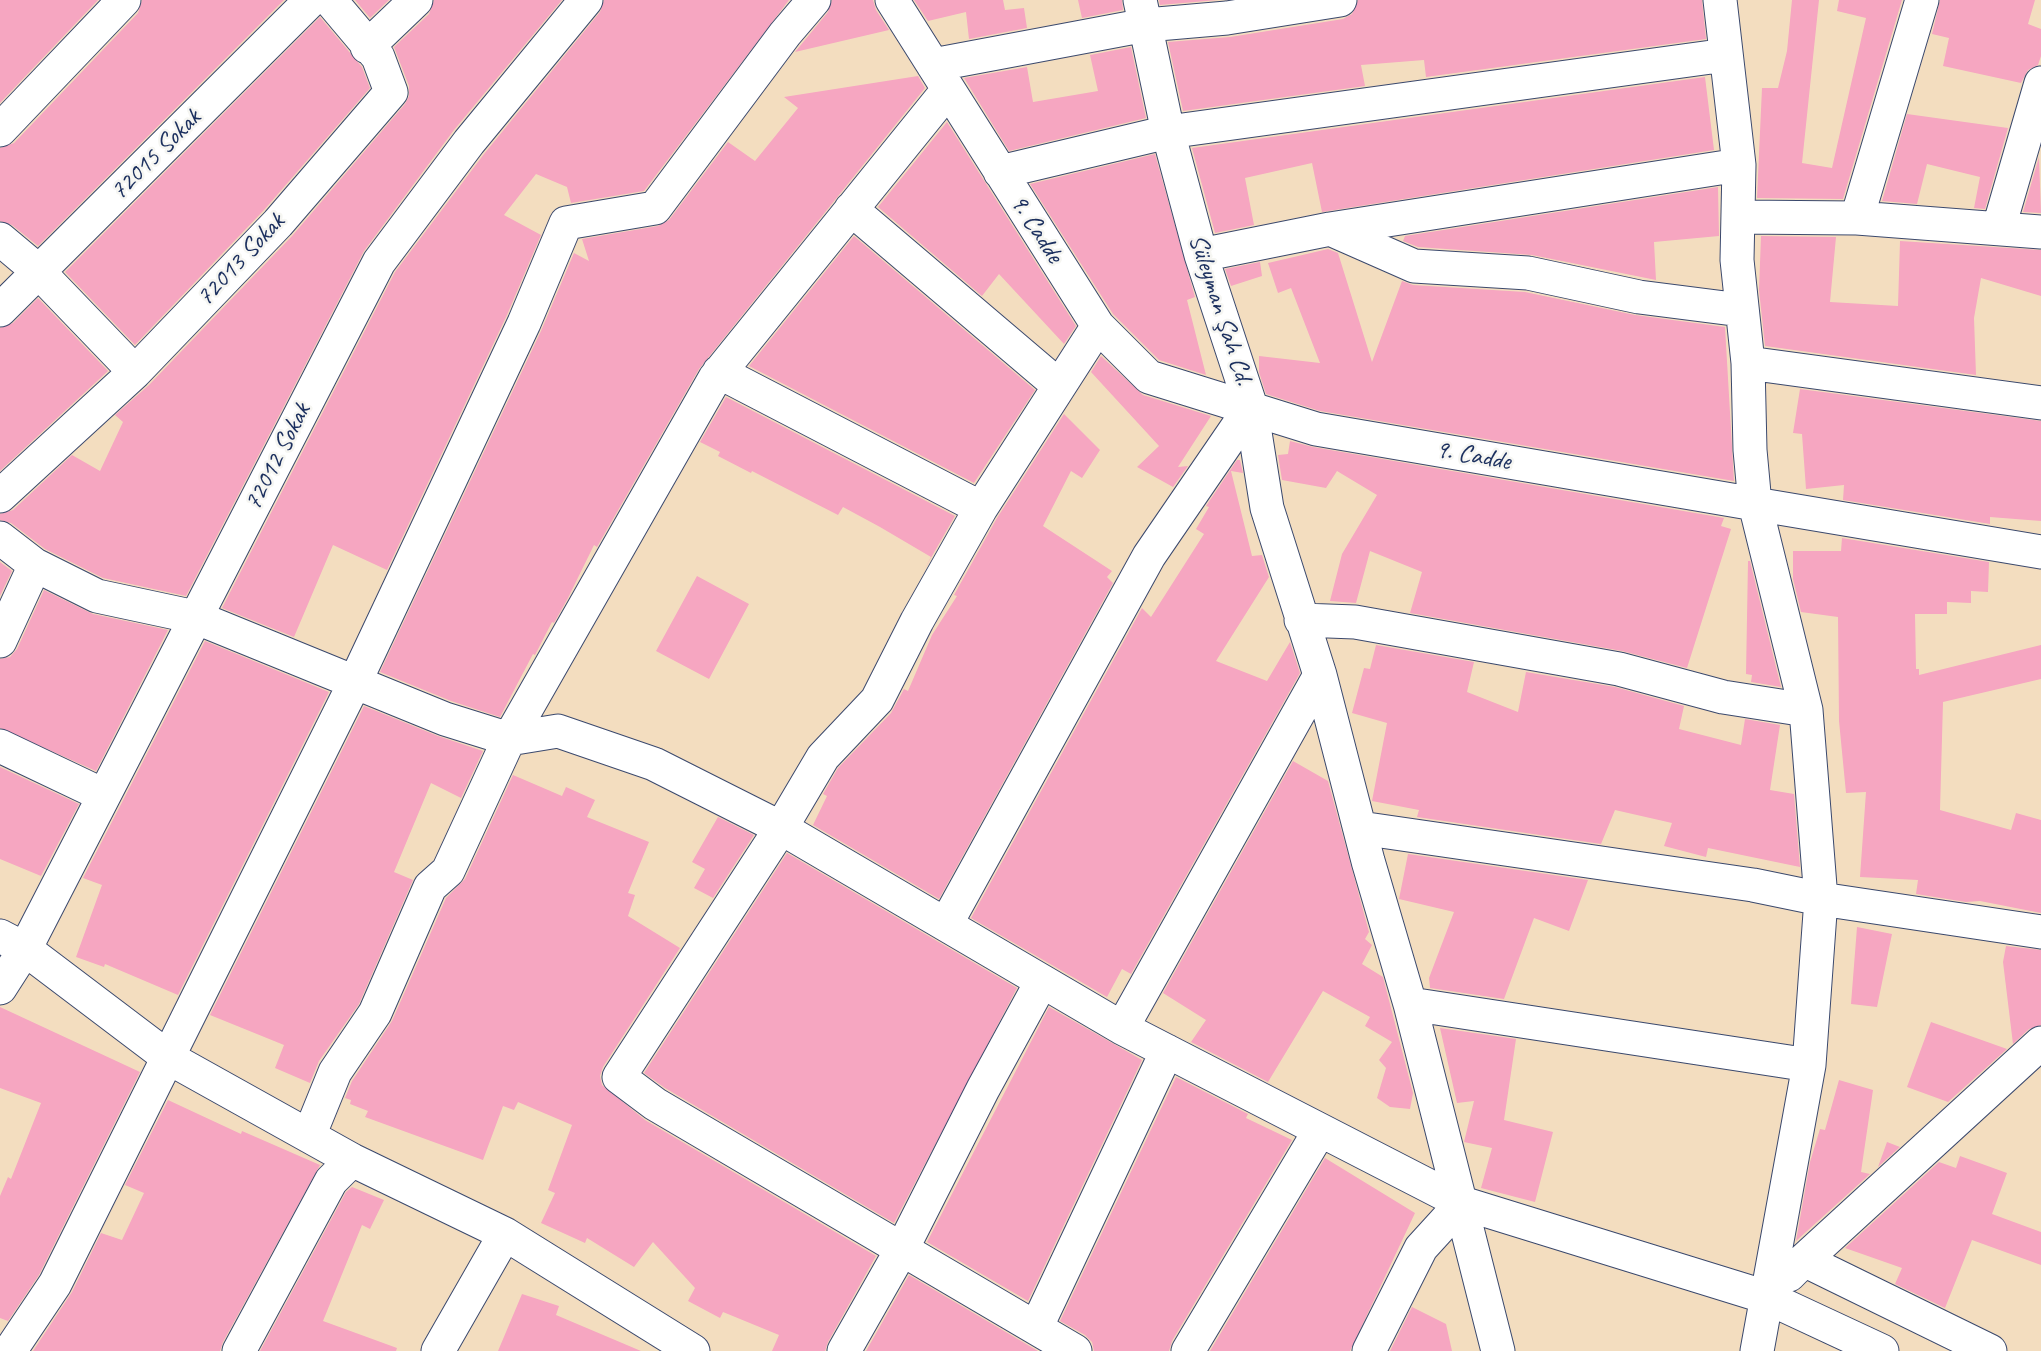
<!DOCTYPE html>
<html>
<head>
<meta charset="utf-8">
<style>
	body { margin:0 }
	canvas { display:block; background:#f3ddbf }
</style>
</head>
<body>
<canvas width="2041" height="1351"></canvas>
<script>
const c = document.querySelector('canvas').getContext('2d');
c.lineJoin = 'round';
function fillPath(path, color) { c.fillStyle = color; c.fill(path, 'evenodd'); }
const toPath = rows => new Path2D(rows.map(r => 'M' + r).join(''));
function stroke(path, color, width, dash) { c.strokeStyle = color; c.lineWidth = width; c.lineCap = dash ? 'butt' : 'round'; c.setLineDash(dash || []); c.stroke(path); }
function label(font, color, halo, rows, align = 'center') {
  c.font = font + ' Caveat,sans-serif'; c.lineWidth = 5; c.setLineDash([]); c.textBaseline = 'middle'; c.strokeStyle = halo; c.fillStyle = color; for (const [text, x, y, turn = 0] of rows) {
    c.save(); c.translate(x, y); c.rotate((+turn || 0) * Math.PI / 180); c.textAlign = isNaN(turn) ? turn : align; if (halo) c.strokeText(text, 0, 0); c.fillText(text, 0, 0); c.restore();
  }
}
const building = toPath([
	[0,0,98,0,0,103],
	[142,0,284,0,38,246,12,225,0,221,0,148,14,143,138,13],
	[355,0,389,0,370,18],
	[434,0,562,0,454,130,364,251,186,596,103,578,45,549,11,523,0,520,0,514,13,510,72,455,100,471,123,422,115,415,149,385,292,236,405,104,409,96,409,86,394,47,429,14],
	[604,0,789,0,644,191,571,203,567,187,536,174,504,215,541,235,507,315,387,570,333,545,294,637,222,608,395,272,484,154,600,12],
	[832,0,873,0,876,10,889,30,795,52,828,12],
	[914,0,1003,0,1005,10,1024,8,1027,28,969,39,966,12,928,21],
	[1078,0,1122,0,1123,10,1082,18],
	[1159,0,1218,0,1160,5],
	[1358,0,1702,0,1706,39,1426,77,1424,60,1361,65,1365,86,1183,111,1168,42,1230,37,1343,19,1352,14],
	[1792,0,1819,0,1802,163,1832,168,1866,18,1837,11,1839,0,1902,0,1843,199,1757,198,1762,88,1778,88,1787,51],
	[1940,0,2035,0,2028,24,2041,29,2041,56,2038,65,2028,70,2021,83,1943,66,1949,38,1932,34],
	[320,17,362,67,370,88,264,210,135,345,65,272],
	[1131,47,1146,118,1009,151,964,78,1027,67,1033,102,1098,91,1090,55],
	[918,76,925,88,699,369,597,547,594,545,568,598,554,623,552,622,535,655,533,654,500,717,451,701,380,672,541,331,574,253,589,261,582,239,658,226,669,220,728,142,755,161,798,108,784,97],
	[1705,77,1714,150,1322,212,1312,163,1245,178,1254,225,1215,233,1192,148],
	[1907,114,2008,128,1985,209,1974,208,1980,177,1927,164,1917,204,1882,201],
	[947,122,1076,326,1064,344,999,274,982,296,878,207],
	[1155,154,1195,297,1187,300,1206,375,1159,360,1113,314,1030,184],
	[2039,157,2041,213,2023,212],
	[1718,187,1719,236,1654,242,1656,280,1532,255,1418,247,1403,241,1405,236],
	[854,236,1035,390,974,483,749,366],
	[1761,236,1836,237,1830,302,1898,306,1900,241,2041,250,2041,296,1981,278,1974,318,1976,375,1765,346,1759,290],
	[1328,249,1338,253,1372,362,1402,281,1413,285,1525,292,1635,315,1725,327,1734,481,1320,411,1266,394,1259,372,1259,356,1320,363,1291,288,1278,293,1268,263],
	[1260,262,1262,276,1231,286,1225,269],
	[38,298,108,371,0,471,0,328,13,323],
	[1101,356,1143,395,1211,416,1178,467,1188,466,1173,487,1137,467,1159,446,1091,372],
	[1800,389,2041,421,2041,521,1990,517,1990,524,1843,500,1844,485,1806,489,1802,434,1793,433],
	[726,397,955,516,924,570,931,557,880,527,843,507,838,515,752,471,751,473,718,456,720,452,700,442],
	[1064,414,1100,450,1082,478,1071,471,1043,526,1112,571,1107,577,1113,583,939,899,813,825,827,796,823,794,838,768,891,713,904,689,908,691,932,635,957,596,954,595,997,518],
	[1290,441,1313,447,1724,518,1721,526,1731,529,1687,668,1622,651,1410,613,1422,572,1370,551,1356,603,1330,601,1342,554,1377,495,1337,471,1326,488,1282,480,1278,455,1288,454],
	[1237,460,1240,460,1243,473,1231,471,1252,556,1262,555,1269,577,1216,661,1267,681,1290,642,1300,673,1131,974,1122,969,1107,997,971,918,1142,608,1151,617,1204,534,1196,529,1209,507,1206,506],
	[1842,538,1989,562,1988,592,1971,591,1971,603,1947,602,1947,614,1915,614,1916,669,1919,669,1919,675,2041,645,2041,679,1943,702,1940,810,2011,830,2016,813,2041,820,2041,913,1980,901,1966,902,1916,894,1918,880,1860,877,1866,792,1846,793,1839,721,1838,617,1801,612,1793,579,1793,551,1841,551],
	[1748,561,1750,561,1781,687,1751,682,1752,675,1746,674],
	[0,562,12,571,0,596],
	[697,576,749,604,709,679,656,651],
	[44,590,93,614,168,630,96,771,0,728,0,659,10,657,17,649],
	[205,641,329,692,178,995,105,964,104,967,76,957,102,885,83,878],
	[1376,645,1474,662,1467,692,1518,712,1526,672,1615,687,1684,706,1679,729,1741,745,1745,719,1780,725,1770,790,1794,794,1800,867,1708,848,1706,857,1664,846,1672,823,1615,810,1601,844,1417,817,1419,810,1372,801,1387,723,1352,713,1364,668,1370,669],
	[364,706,438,736,483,751,461,798,431,783,394,872,413,880,359,1004,319,1061,310,1083,275,1068,284,1045,210,1015],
	[1293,761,1328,781,1369,932,1365,939,1372,945,1362,964,1383,977,1413,1093,1410,1109,1390,1107,1377,1098,1386,1068,1379,1060,1392,1042,1365,1026,1370,1017,1323,991,1268,1082,1191,1042,1206,1020,1163,993],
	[0,767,79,804,41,876,0,859],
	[513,775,562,796,566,787,595,800,587,817,649,842,628,893,635,895,628,916,680,948,603,1067,600,1076,602,1085,645,1120,876,1256,828,1342,825,1351,772,1351,779,1335,723,1312,720,1318,688,1301,695,1288,653,1242,634,1267,587,1238,585,1243,541,1223,555,1193,548,1190,572,1125,518,1102,514,1110,503,1106,483,1160,365,1117,368,1111,350,1104,351,1100,345,1098,352,1081,392,1021,446,898,465,879],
	[718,817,754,835,713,898,694,888,705,869,692,862],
	[787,853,1017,988,894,1223,665,1088,644,1073],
	[1408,854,1588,880,1569,931,1534,918,1504,999,1430,988,1429,978,1454,912,1399,899],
	[1857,927,1892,934,1877,1007,1851,1004],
	[2006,946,2041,950,2041,1025,2029,1029,2013,1044,2003,962],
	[0,1007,140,1072,39,1275,8,1321,0,1318,0,1196,8,1177,11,1179,41,1103,0,1088],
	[1049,1007,1142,1060,1028,1301,927,1242],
	[1931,1022,2007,1049,1948,1102,1907,1087],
	[1440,1028,1516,1039,1504,1120,1553,1132,1535,1202,1481,1188,1492,1148,1464,1142,1474,1101,1457,1103],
	[1176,1077,1248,1114,1246,1118,1292,1140,1172,1341,1169,1351,1094,1351,1092,1342,1085,1335,1060,1321],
	[1839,1080,1873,1090,1861,1172,1870,1174,1796,1241,1810,1162,1820,1129,1825,1130],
	[168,1100,241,1134,242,1131,320,1165,223,1342,220,1351,33,1351,72,1292,101,1233,122,1240,144,1193,125,1185],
	[1887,1142,1900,1147,1878,1167],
	[1960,1156,2007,1173,1992,1214,2041,1232,2041,1265,1972,1240,1945,1308,1895,1284,1902,1268,1845,1248,1939,1162,1956,1168],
	[1325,1158,1415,1213,1350,1351,1210,1351],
	[352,1187,384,1200,370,1229,362,1225,323,1321,397,1348,396,1351,260,1351,346,1192],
	[909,1275,1038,1351,866,1351],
	[522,1294,559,1306,556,1315,641,1351,498,1351],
	[1412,1307,1446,1324,1452,1351,1390,1351]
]);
const minor = toPath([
	[892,0,1098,326,1149,377,1316,429,1755,504,1750,450,1748,363,1737,260,1739,165,1720,0],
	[1140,0,1168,132,1201,255,1251,407,1267,508,1320,675,1368,861,1410,1004,1498,1351],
	[367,47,416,0],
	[933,65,1146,25,1227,18,1340,0],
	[0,130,124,0],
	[1000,172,1168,132,1726,55],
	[851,209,1058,385],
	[1739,217,1857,218,2041,232],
	[1857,218,1922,0],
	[1999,227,2041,83],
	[1330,229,1414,266,1528,273,1639,297,1741,310],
	[0,239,37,270,135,372],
	[1201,255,1330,229,1739,165],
	[0,310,311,0],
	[1748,363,2041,403],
	[719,372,981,508,1098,326],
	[0,496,135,372,278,223,391,92,378,57,330,0],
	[981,508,917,621,877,700,823,757,781,828,619,1077,655,1104,1075,1351],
	[0,538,35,565,97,596,195,617,445,719,509,739,558,731,654,764,781,828,1122,1028,1462,1203,1766,1297,1882,1351],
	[1301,620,1355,622,1619,669,1723,697,1806,710],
	[0,641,35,565],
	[0,746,103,795],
	[1360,828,1753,885,1821,899,2041,932],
	[946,924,1149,556,1251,407],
	[0,936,25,949,169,1058,352,1160,505,1234,693,1351],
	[0,988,25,949,379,262,469,142,586,0],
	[1410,1004,1809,1065],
	[1122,1028,1320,675],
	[309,1136,335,1072,375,1013,430,887,448,871,509,739,715,378,948,90],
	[1804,1260,2041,1043],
	[1789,1275,1804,1260,1990,1351],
	[1036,1328,1167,1051],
	[10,1351,55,1284,355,682,524,323,566,223,655,208,785,34,814,0],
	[239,1351,331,1181,352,1160],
	[438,1351,505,1234],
	[844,1351,902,1249,983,1089,1042,981],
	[1188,1351,1320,1130],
	[1369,1351,1421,1248,1462,1203],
	[1757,1351,1809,1065,1821,899,1806,710,1755,504,2041,552]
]);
const streetNames = [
	["72015 Sokak",156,155,-45],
	["9. Cadde",1036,229,57],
	["72013 Sokak",241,260,-47],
	["Süleyman Şah Cd.",1220,310,72],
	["9. Cadde",1473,456,10],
	["72012 Sokak",278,457,-63]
];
fillPath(building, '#f6a6c1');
stroke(minor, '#3b496d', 35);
stroke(minor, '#fff', 33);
label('26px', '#1b2f5e', '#f6f6f2', streetNames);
</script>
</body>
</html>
